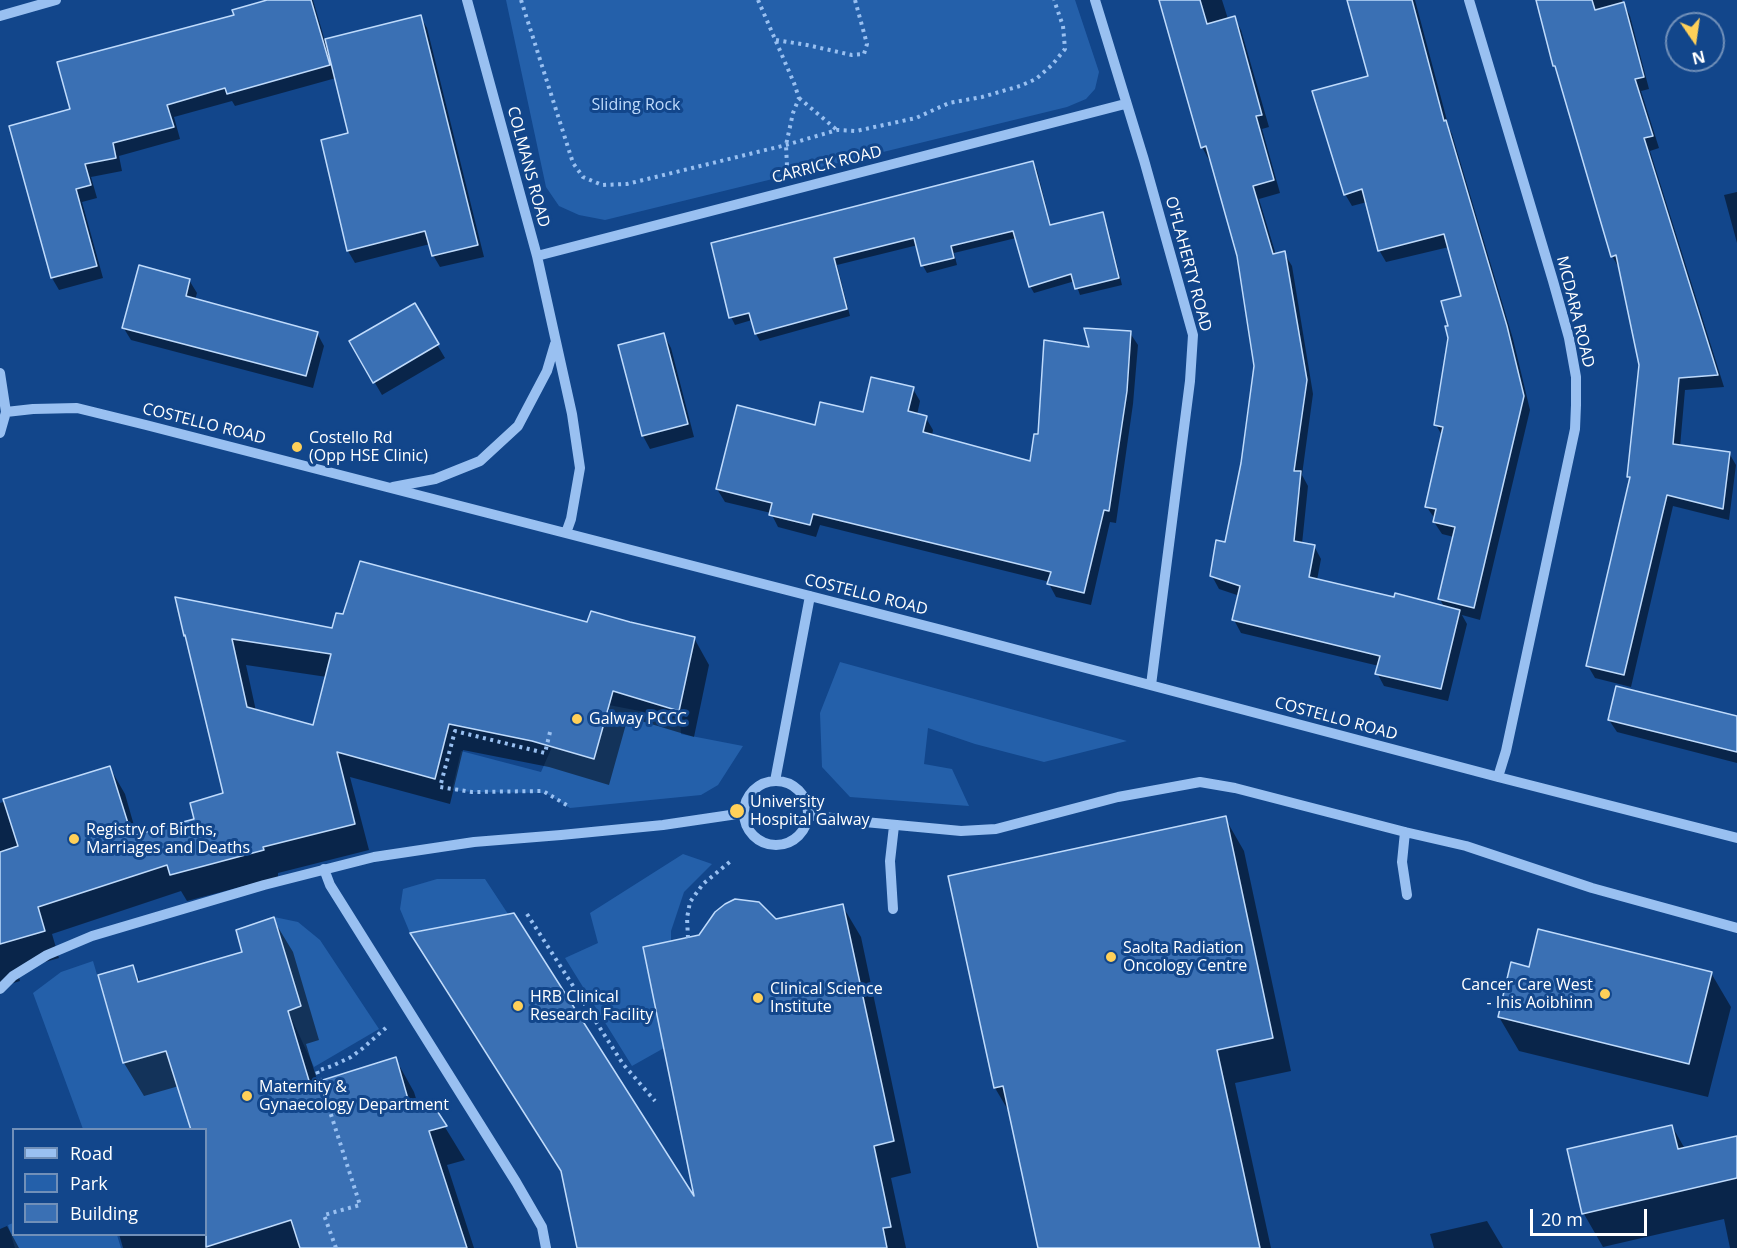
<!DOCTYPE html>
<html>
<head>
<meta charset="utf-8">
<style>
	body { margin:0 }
	#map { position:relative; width:1737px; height:1248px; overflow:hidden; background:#12468b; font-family:"Open Sans",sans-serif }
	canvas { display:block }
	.legend { position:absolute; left:12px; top:1128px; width:195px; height:108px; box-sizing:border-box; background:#12468b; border:2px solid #7190b9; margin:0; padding:8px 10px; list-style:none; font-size:18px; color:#fff }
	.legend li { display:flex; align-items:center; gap:12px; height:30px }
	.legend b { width:30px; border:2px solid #7190b9 }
	.north { position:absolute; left:1665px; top:12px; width:60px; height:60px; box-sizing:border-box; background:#12468b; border:2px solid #7190b9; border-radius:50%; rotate:167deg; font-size:16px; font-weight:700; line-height:24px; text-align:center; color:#fff }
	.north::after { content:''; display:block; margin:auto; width:21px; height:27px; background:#ffd059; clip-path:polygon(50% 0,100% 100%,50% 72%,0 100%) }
	.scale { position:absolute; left:1530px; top:1209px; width:117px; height:27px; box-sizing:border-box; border:3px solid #fff; border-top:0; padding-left:8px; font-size:18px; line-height:21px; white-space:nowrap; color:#fff; -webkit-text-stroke:4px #12468b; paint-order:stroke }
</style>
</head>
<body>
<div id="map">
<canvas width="1737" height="1248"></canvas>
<ul class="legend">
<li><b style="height:8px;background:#99c0f1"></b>Road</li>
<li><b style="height:16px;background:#2460aa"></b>Park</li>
<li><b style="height:16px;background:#3a70b4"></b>Building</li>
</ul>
<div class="north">N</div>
<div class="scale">20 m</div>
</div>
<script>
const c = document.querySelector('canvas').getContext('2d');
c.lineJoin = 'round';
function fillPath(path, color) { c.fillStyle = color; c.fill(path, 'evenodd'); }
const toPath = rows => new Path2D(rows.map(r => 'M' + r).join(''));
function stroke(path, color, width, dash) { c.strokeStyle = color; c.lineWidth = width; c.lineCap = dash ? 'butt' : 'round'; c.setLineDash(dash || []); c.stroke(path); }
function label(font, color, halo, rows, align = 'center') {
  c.font = font + ' "Open Sans",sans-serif'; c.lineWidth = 6; c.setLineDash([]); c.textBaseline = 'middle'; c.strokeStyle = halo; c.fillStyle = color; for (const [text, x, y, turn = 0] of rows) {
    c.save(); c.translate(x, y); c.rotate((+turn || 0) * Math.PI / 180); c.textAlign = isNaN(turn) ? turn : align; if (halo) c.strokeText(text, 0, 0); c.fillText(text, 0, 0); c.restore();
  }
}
const green = toPath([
	[506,0,1075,0,1099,72,1095,89,1086,99,1067,107,605,220,579,215,559,206,546,187],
	[840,662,1127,741,1044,762,975,744,928,728,924,764,952,769,969,806,850,797,822,767,820,713],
	[609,705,680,719,681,734,743,746,718,785,701,795,570,808,546,793,472,792,452,790,461,751,541,772,552,747,594,759],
	[683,854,712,864,684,892,671,931,671,942,643,948,664,1048,632,1066,565,958,598,943,590,913],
	[437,879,485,879,508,914,410,933,400,909,403,889],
	[274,917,298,922,320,940,379,1029,314,1067,288,1011,301,1006],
	[93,961,123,1063,166,1051,191,1129,83,1129,33,993,61,972],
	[13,1223,14,1234,117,1235,121,1248,15,1248,8,1225]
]);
const shadow = toPath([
	[272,0,313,0,325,41,420,16,427,28,484,257,440,267,433,255,430,244,355,263,348,251,322,141,350,134,336,78,235,106,232,101,174,117,180,139,119,156,122,171,91,177,97,198,82,202,103,278,59,290,52,278,11,127,72,110,236,16],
	[1161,0,1222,0,1228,19,1234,17,1241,30,1269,127,1262,129,1280,193,1259,199,1276,255,1284,253,1292,266,1313,394,1302,475,1308,486,1302,544,1314,546,1321,559,1317,580,1395,598,1444,607,1440,599,1454,537,1442,534,1434,522,1435,519,1426,506,1443,437,1436,425,1450,327,1463,297,1449,247,1386,262,1379,250,1367,202,1352,206,1345,194,1370,77,1349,0,1415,0,1449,128,1452,134,1513,339,1530,410,1480,620,1462,615,1467,624,1448,701,1384,686,1377,673,1379,666,1241,633,1234,620,1240,596,1219,589,1212,576,1226,543,1242,464,1256,366,1238,256,1211,159,1209,160,1202,147],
	[1537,0,1622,0,1630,16,1649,89,1641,91,1659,148,1650,151,1724,387,1685,390,1680,447,1729,453,1736,465,1729,520,1673,506,1631,687,1595,678,1588,666,1631,481,1628,477,1640,365,1619,268,1612,256,1559,74,1554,66],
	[1032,162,1037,170,1051,226,1102,214,1106,221,1122,285,1080,295,1075,281,1034,293,1030,286,1016,238,954,253,957,265,927,273,923,266,918,245,837,265,850,316,760,341,756,334,752,320,735,325,731,317,712,244],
	[1737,192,1737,243,1724,195],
	[189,280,197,293,195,300,317,333,324,346,313,388,131,340,123,327],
	[414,306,445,358,382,395,351,342],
	[1130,333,1138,345,1133,404,1116,523,1110,522,1091,605,1056,597,1049,584,1050,582,820,525,816,537,778,527,771,513,725,502,717,489,816,427,864,413,913,389,920,401,917,415,926,418,933,430,932,436,1032,463,1039,436,1091,348],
	[664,335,671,348,694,437,650,449,643,436],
	[588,624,694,638,709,665,694,737,628,717,609,785,549,767,463,750,450,804,350,777,369,850,278,873,278,877,187,901,181,891,52,934,59,958,17,970,20,981,0,987,0,803,110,768,125,794,137,836,195,820,224,794,188,640,333,629],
	[246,665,327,677,314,727,256,711],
	[1737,718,1737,763,1617,732,1609,720],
	[1225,818,1244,851,1291,1071,1235,1083,1271,1248,1040,1248,1011,1115,995,1088],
	[842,905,861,937,911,1173,891,1178,906,1248,579,1248,563,1175,430,966,412,934,697,1203,775,920],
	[273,919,293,952,319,1040,306,1044,318,1083,395,1058,414,1092,418,1105,429,1101,465,1160,447,1165,474,1248,123,1248,119,1234,206,1234,206,1130,179,1086,144,1096,124,1063,100,976,132,967,141,983,244,953],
	[1530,968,1711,973,1731,1007,1708,1097,1519,1051,1499,1017],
	[1672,1126,1685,1149,1737,1138,1737,1248,1730,1248,1724,1219,1603,1247,1584,1214,1569,1150],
	[1487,1221,1503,1248,1434,1248,1430,1234],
	[7,1226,19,1248,0,1248,0,1229]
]);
const building = toPath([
	[267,0,311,0,330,65,227,94,225,88,167,105,174,127,113,143,116,158,85,164,91,185,76,189,97,266,51,278,9,126,70,109,57,62,234,15,232,10,267,0],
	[1159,0,1200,0,1207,24,1235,16,1262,115,1256,116,1274,180,1253,186,1273,254,1285,251,1307,380,1294,471,1301,471,1294,541,1315,545,1309,577,1394,597,1395,593,1460,610,1441,689,1375,674,1380,656,1232,620,1240,586,1210,576,1216,540,1225,542,1241,463,1254,366,1237,256,1206,146,1201,148,1159,0],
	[1347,0,1412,0,1444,121,1446,120,1507,326,1524,396,1474,608,1438,599,1455,527,1433,522,1436,509,1425,507,1443,427,1434,425,1448,338,1445,326,1448,326,1441,301,1461,296,1444,234,1378,251,1362,189,1344,195,1312,91,1368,76,1347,0],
	[1536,0,1592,0,1595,10,1624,2,1644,77,1635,79,1653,136,1644,138,1718,375,1679,378,1673,444,1730,452,1723,509,1667,495,1624,675,1586,666,1630,477,1627,477,1639,365,1616,255,1611,257,1555,66,1553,66,1536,0],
	[421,15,478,245,432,256,425,231,347,251,321,140,348,133,325,39,421,15],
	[1033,161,1050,225,1103,212,1119,278,1075,289,1071,274,1029,287,1013,231,951,246,954,258,921,266,914,238,834,258,847,309,755,334,749,313,729,318,711,243,1033,161],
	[139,265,190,279,186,296,318,332,306,376,122,328,139,265],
	[415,303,439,344,373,383,349,341,415,303],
	[1084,328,1131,331,1127,391,1109,511,1104,510,1084,593,1047,584,1051,572,813,514,810,525,769,515,772,503,716,489,737,405,815,425,820,402,863,412,871,377,914,387,908,411,927,416,923,432,1030,461,1034,434,1038,434,1044,340,1089,347,1084,328],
	[664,333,688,424,642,436,618,345,664,333],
	[360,561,587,622,591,611,630,622,695,637,679,711,613,691,594,759,532,741,449,724,435,779,337,752,355,824,263,847,264,850,170,875,167,865,38,907,45,931,0,944,0,852,18,846,3,799,110,766,132,836,194,819,190,803,223,793,185,635,184,636,175,597,332,628,336,613,343,614,360,561],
	[232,639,331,654,313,725,247,707,232,639],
	[1616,686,1737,716,1737,752,1608,720,1616,686],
	[1226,816,1273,1038,1217,1050,1260,1248,1038,1248,1003,1086,994,1088,948,876,1226,816],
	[735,899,759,902,776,919,843,904,894,1141,874,1146,891,1227,883,1228,887,1248,577,1248,561,1171,410,933,514,913,694,1196,643,947,699,935,715,912,725,904,735,899],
	[274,917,301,1006,288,1011,310,1084,396,1057,410,1106,430,1100,447,1126,429,1131,467,1248,300,1248,291,1220,206,1247,206,1130,191,1130,166,1051,123,1063,98,975,133,965,138,982,242,952,236,930,274,917],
	[1538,929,1712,972,1689,1064,1498,1017,1511,962,1529,967,1538,929],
	[1672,1125,1678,1149,1737,1136,1737,1178,1582,1214,1567,1149,1672,1125]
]);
const path = toPath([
	[521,0,573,163,583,177,602,185,627,184,786,145,837,130,856,131,916,118,949,103,982,97,1020,86,1036,79,1052,65,1065,49,1063,26,1054,0],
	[758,0,794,83,799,98,793,113,786,145,787,166],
	[776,40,807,45,852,55,864,54,867,44,855,0],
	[799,98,837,130],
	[550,732,545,753,455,731,440,787,472,792,543,791,570,807],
	[527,914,623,1064,655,1101],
	[688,938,687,918,690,902,703,884,732,860],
	[336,1248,324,1215,360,1205,317,1071,332,1066,351,1057,363,1048,388,1026]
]);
const minor = toPath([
	[467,0,537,256,572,414,580,468,571,519,566,533],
	[1095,0,1144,160,1193,335,1190,381,1151,685],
	[1469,0,1553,281,1569,338,1576,377,1576,405,1575,429,1506,751,1498,777],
	[0,16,56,0],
	[537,256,1125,104],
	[0,373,6,412],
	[0,433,6,412,33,409,77,408,146,425,942,630,1498,777,1737,838],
	[393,487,435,479,480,461,518,426,547,371,555,344],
	'744 813a32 32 0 1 1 64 0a32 32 0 1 1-64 0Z',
	[775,781,810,596],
	[809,815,854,821,961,831,996,829,1118,797,1200,782,1235,788,1405,832,1466,846,1592,888,1737,928],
	[1405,832,1402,862,1407,895],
	[324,869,330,885,516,1182,542,1227,546,1248],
	[893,909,890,861,894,826],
	[0,989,13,976,47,955,92,936,264,885,374,857,474,842,561,835,663,825,744,813]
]);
const markers = [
	[297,447,6,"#ffd059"],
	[577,719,6,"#ffd059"],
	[737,811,8,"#ffd059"],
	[74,839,6,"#ffd059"],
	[1111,957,6,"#ffd059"],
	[1605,994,6,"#ffd059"],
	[758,998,6,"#ffd059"],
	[518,1006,6,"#ffd059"],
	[247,1096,6,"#ffd059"]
];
const parkNames = [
	["Sliding Rock",636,105]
];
const streetNames = [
	["CARRICK ROAD",827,165,-14],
	["COLMANS ROAD",528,167,75],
	["O'FLAHERTY ROAD",1188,264,75],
	["MCDARA ROAD",1575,312,76],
	["COSTELLO ROAD",204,424,14],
	["COSTELLO ROAD",866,595,14],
	["COSTELLO ROAD",1336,719,15]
];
const poiNames = [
	["Costello Rd",309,438],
	["(Opp HSE Clinic)",309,456],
	["Galway PCCC",589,719],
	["University",750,802],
	["Hospital Galway",750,820],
	["Registry of Births,",86,830],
	["Marriages and Deaths",86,848],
	["Saolta Radiation",1123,948],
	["Oncology Centre",1123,966],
	["Cancer Care West",1593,985,"right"],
	["- Inis Aoibhinn",1593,1003,"right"],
	["Clinical Science",770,989],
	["Institute",770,1007],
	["HRB Clinical",530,997],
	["Research Facility",530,1015],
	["Maternity &",259,1087],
	["Gynaecology Department",259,1105]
];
fillPath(green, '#2460aa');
fillPath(shadow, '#0007');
fillPath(building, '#3a70b4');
stroke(building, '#bfdbfc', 1.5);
stroke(path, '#99c0f1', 4, [3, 4.5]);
stroke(minor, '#99c0f1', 10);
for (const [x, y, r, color] of markers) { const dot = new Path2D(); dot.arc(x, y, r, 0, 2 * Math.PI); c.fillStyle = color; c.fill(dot); stroke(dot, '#12468b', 2); }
label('16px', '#bfdbfc', '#12468b', parkNames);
label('16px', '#fff', '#12468b', streetNames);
label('16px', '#fff', '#12468b', poiNames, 'left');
</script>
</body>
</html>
